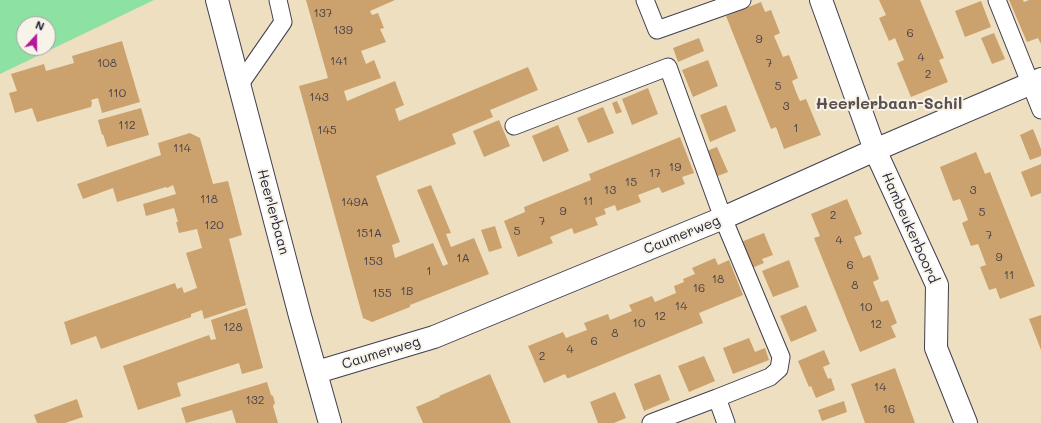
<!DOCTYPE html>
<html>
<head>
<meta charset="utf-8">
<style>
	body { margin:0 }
	#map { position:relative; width:1041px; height:423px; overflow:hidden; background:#eedfc0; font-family:Mali,sans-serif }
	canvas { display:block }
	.north { position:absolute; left:16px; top:16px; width:40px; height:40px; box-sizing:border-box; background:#f7f3e8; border:1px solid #a29fa3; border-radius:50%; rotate:21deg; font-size:11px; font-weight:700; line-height:16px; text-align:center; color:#22223b }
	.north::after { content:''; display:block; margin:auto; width:14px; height:18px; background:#b5179e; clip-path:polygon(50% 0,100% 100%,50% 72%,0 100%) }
</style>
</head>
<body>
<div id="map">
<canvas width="1041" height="423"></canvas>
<div class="north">N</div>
</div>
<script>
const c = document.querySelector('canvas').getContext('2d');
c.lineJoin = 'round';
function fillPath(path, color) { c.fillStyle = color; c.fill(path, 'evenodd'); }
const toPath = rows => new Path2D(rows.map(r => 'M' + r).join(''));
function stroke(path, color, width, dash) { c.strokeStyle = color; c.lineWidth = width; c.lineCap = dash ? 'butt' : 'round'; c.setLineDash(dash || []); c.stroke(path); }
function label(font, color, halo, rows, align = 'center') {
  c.font = font + ' Mali,sans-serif'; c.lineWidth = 4; c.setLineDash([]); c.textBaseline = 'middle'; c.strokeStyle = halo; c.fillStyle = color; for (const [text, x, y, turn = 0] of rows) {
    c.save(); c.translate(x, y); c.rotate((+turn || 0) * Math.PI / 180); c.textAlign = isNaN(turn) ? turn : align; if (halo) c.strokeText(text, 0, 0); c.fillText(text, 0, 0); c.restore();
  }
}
const green = toPath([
	[0,0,154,0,0,74],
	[24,24,48,24,48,48,24,48]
]);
const building = toPath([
	[306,0,395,0,370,11,372,15,378,13,384,28,380,29,386,42,361,51,366,64,374,60,381,78,344,91,347,101,395,81,404,105,395,109,399,121,528,67,538,90,490,110,493,117,452,134,456,144,376,176,400,242,392,245,395,258,433,243,443,266,448,264,417,190,431,185,451,233,446,234,451,247,474,238,489,274,410,305,410,307,372,322,363,318,299,86,328,78],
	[879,0,920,0,944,58,939,60,948,82,911,97,897,63,904,60,895,38,889,41,879,18,886,15],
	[1009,0,1023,0,1024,2,1029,0,1041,0,1041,44,1038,38,1027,42],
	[981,1,991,27,965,37,955,11],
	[761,2,765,12,771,10,780,33,774,36,783,57,789,55,798,78,792,81,796,92,800,101,806,99,821,135,784,149,776,127,771,129,726,16],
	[994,33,1005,59,992,64,981,38],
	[699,38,704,51,678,62,673,48],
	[122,41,140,102,102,113,98,98,91,100,92,103,91,107,37,122,32,108,15,113,9,93,17,91,11,74,44,64,46,71,74,63,72,56],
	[708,60,718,86,693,97,682,70],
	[648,88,658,114,632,125,622,99],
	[617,101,622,112,616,114,612,103],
	[726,105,736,131,710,142,700,115],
	[603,107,614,133,588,143,577,118],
	[141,108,149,135,107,147,103,134,102,135,98,120],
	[499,120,510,146,484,157,473,131],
	[558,125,569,151,543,162,532,136],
	[1033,129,1041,149,1041,156,1030,160,1020,135],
	[190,133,200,138,213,184,228,181,242,235,229,239,246,305,204,319,202,310,191,314,191,317,101,349,96,336,71,345,64,322,175,283,177,289,182,287,184,293,197,288,186,253,202,248,197,229,179,233,176,222,178,222,174,208,146,216,143,204,176,194,173,185,167,188,166,187,117,202,113,188,83,199,77,184,161,155,158,143],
	[680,137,694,173,682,177,685,184,662,193,659,187,638,195,641,202,617,211,615,205,604,209,606,214,595,218,598,225,574,234,572,228,550,237,553,243,518,257,504,221,525,212,524,207,591,180,589,174],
	[717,147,728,172,715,177,704,152],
	[976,152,985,174,990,172,1035,286,1000,299,996,288,989,290,980,267,986,265,982,254,978,244,971,246,962,223,968,220,964,209,960,199,953,201,940,167],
	[1041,164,1041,193,1031,197,1021,172],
	[847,199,862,234,854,237,863,258,870,255,879,279,873,282,881,302,888,300,897,323,891,326,896,337,860,352,814,238,820,236,811,214],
	[495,226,502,248,489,252,481,230],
	[764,233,773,255,762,259,764,263,752,268,741,242],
	[715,258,718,265,729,260,743,295,699,313,703,323,569,378,567,378,565,374,544,383,528,346,563,332,566,338,587,330,584,323,608,314,610,320,632,311,629,305,652,296,655,302,676,293,674,286,684,282,683,279,695,274,692,268],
	[789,260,799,287,773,297,762,271],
	[806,305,817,331,791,342,780,316],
	[247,308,263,368,242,374,239,363,177,383,181,396,138,410,123,366,209,335,211,340,216,339,211,320],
	[1041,315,1041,350,1029,319],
	[749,338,755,352,765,348,769,360,733,374,723,348],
	[824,350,830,364,823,367,828,379,831,378,835,390,816,398,811,386,809,387,798,361],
	[704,356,715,381,689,392,678,366],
	[895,368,915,423,865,423,851,384],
	[490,374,511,423,423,423,416,407,440,397,439,396],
	[660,374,670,400,644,411,634,384],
	[267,382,271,395,273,396,275,403,273,406,278,423,236,423,232,410,186,423,181,408],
	[615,392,626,418,614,423,598,423,590,402],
	[77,399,83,417,65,423,37,423,34,415],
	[844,401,847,412,822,421,818,410]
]);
const lane = toPath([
	[645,0,657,30,742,0],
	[997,0,1041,110],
	[240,84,283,22,278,0],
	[514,126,668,67,723,218,781,357,779,369,770,377,717,398,726,423],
	[651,423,717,398]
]);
const street = toPath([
	[821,0,875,150,937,285,936,348,966,423],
	[317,372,434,337,723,218,875,150,1041,79]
]);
const secondary = toPath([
	[217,0,300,316,330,423]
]);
const numberNames = [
	["137",323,13],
	["139",343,30],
	["6",910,33],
	["9",759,39],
	["4",921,57],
	["141",339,61],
	["108",107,63],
	["7",769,63],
	["2",928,74],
	["5",778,86],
	["110",117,93],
	["143",319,97],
	["3",786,106],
	["112",127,125],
	["1",796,128],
	["145",327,130],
	["114",182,148],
	["19",675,167],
	["17",655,173],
	["15",631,182],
	["13",610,190],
	["3",973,190],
	["118",209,199],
	["11",588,201],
	["149A",355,202],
	["9",563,211],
	["5",982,212],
	["2",833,215],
	["7",542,221],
	["120",214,225],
	["5",517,231],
	["151A",369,233],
	["7",989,235],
	["4",839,240],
	["9",999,257],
	["1A",463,258],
	["153",373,261],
	["6",850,265],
	["1",429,271],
	["11",1009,275],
	["18",718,279],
	["8",855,285],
	["16",699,288],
	["1B",407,291],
	["155",382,293],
	["14",681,306],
	["10",866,307],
	["12",660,316],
	["10",639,323],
	["12",876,324],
	["128",233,327],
	["8",615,333],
	["6",594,341],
	["4",570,349],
	["2",542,356],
	["14",880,387],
	["132",255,400],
	["16",889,409]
];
const streetNames = [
	["Heerlerbaan",273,212,75],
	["Hambeukerboord",910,228,66],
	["Caumerweg",682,235,-22],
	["Caumerweg",381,353,-17]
];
const quarterNames = [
	["Heerlerbaan-Schil",889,104]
];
fillPath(green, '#8de1a2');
fillPath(building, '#cba26d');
stroke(lane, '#413e4f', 19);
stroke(street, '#413e4f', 24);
stroke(secondary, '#413e4f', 24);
stroke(lane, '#fff', 17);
stroke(street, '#fff', 22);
stroke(secondary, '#fff', 22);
label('12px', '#4c4248', null, numberNames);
label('14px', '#22223b', '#f7f3e8', streetNames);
label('bold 16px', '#5d4f4c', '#f7f3e8', quarterNames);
</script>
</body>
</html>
